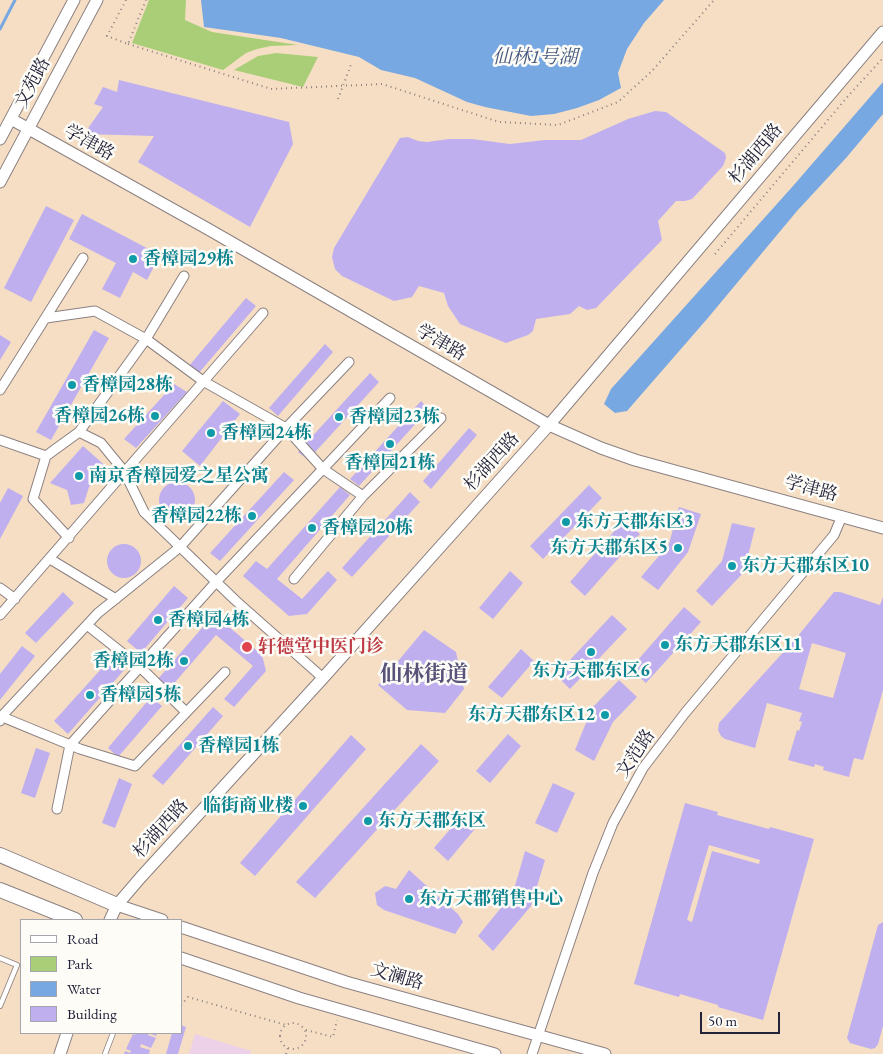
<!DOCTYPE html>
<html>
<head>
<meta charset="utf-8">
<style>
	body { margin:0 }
	#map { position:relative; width:883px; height:1054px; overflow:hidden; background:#f5dec4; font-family:"EB Garamond",serif }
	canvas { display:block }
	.legend { position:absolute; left:20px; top:919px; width:162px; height:115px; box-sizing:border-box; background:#fdfcf7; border:1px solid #a5a5ac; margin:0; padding:6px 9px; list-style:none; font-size:15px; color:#22223b }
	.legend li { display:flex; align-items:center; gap:10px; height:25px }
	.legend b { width:25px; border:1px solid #a5a5ac }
	.scale { position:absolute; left:700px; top:1012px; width:80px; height:22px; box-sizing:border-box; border:2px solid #22223b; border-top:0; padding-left:6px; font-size:15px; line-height:18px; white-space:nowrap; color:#22223b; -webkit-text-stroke:4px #fdfcf7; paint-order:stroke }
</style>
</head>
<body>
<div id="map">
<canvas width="883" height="1054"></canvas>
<ul class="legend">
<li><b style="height:6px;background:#fff"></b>Road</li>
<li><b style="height:14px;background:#aace78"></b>Park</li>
<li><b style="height:14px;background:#78a8e2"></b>Water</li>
<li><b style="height:14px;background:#bfafee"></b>Building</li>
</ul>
<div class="scale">50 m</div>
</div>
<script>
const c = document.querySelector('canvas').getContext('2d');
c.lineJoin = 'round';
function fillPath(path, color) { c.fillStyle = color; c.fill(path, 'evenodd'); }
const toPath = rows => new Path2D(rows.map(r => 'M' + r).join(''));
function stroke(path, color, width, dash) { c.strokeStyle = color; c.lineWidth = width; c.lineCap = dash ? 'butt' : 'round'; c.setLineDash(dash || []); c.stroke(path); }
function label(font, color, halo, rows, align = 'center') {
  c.font = font + ' "EB Garamond","Noto Serif SC",serif'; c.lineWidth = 5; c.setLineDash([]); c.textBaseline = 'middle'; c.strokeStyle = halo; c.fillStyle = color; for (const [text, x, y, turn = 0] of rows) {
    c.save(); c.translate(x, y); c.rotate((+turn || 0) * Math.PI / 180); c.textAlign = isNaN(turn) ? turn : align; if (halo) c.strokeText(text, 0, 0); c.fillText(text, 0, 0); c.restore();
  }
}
const built = toPath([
	[195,1034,251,1051,250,1054,189,1054]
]);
const green = toPath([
	[149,0,186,0,185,20,212,32,298,45,271,46,257,49,246,53,223,70,132,43],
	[276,53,318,57,303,87,234,70,258,56]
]);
const water = toPath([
	[201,0,664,0,644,23,627,49,618,73,621,88,599,100,577,108,554,114,531,116,485,107,467,102,415,78,381,70,359,57,281,38,204,27],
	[883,82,883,114,846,158,797,211,707,319,627,411,615,413,604,404,611,389,793,186]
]);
const stream = toPath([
	[0,29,15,0]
]);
const building = toPath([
	[119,80,289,122,293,144,250,227,138,162,154,136,84,134,103,107,94,104,103,87,117,92],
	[655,111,666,112,725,153,726,158,723,166,692,199,685,201,676,201,658,221,662,240,596,308,587,310,579,306,570,314,536,319,533,331,528,335,506,343,460,324,448,306,444,293,419,286,412,297,394,301,342,276,335,269,332,257,334,248,400,138,408,137,418,141,427,142,449,139,472,139,510,144,545,140,581,140,628,119],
	[46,206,74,220,31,302,4,288],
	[82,214,160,255,147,280,133,272,120,298,102,289,116,263,69,239],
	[246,298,256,306,198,374,189,366],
	[94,330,109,338,51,440,36,432],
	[0,335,11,342,0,360],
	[325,344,333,352,278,416,269,408],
	[370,373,379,382,308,460,298,452],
	[174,384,187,392,136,448,124,439],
	[223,401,240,414,200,466,182,451],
	[421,401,429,409,359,486,350,479],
	[469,428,477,435,431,489,423,481],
	[83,446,109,469,89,487,84,503,71,505,67,490,50,483],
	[284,472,294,480,220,561,210,553],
	'159 500a18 18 0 1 1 36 0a18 18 0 1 1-36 0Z',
	[589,485,602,498,543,559,530,546],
	[340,487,350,495,277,579,302,599,328,571,337,580,307,614,289,616,243,576,256,561,267,569],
	[8,488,23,496,0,539,0,503],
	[410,492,420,502,352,577,342,568],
	[679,507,701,514,688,552,658,590,641,577,669,544],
	[624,520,640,534,585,596,570,582],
	[732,523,755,528,744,572,712,606,696,591,722,561],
	'107 561a17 17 0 1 1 34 0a17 17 0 1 1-34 0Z',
	[510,571,523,583,493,619,479,608],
	[174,586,188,598,141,653,127,641],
	[63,592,74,603,36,643,25,633],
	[834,592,840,592,880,605,883,597,883,690,863,760,854,758,849,777,823,770,824,767,815,764,814,767,788,760,797,730,799,731,802,722,799,721,802,713,767,703,755,748,725,739,721,736,718,730,719,723,797,637],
	[812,643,846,653,833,698,799,689],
	[684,607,701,622,646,683,630,669],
	[214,614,262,655,266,671,234,707,224,699,253,666,216,635,170,688,158,679],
	[612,615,627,629,570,689,556,675],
	[424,630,456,652,464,689,445,713,407,710,378,685],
	[22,646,35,656,0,700,0,674],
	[521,649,534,661,502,698,488,687],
	[112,657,125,669,68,734,54,721],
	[619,680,637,697,613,722,594,761,575,750,592,708],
	[151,697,162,706,118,757,108,748],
	[213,707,223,716,163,785,152,776],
	[508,734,521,746,490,783,476,771],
	[351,735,366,749,255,876,240,863],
	[421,744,439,761,315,898,296,882],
	[36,748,50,753,35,798,21,793],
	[119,778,132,784,115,828,102,823],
	[553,783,575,793,557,833,535,823],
	[685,803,718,812,717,815,769,829,770,827,814,839,763,1020,718,1007,718,1005,680,994,679,997,634,984],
	[709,845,760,860,759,864,712,851,692,922,687,920],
	[465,812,479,824,448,861,434,848],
	[525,851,545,860,531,906,493,951,478,936,513,893],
	[409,870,458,914,463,922,455,934,384,910,377,905,375,893,385,886,396,889],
	[883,922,883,1026,878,1044,875,1048,871,1049,850,1043,847,1038,878,925],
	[181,1025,186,1027,178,1054,166,1054,172,1033,181,1033],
	[136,1033,157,1033,156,1036,149,1033,148,1035,156,1038,151,1048,141,1044,140,1047,150,1050,149,1054,124,1054,125,1051,130,1053,131,1051,126,1049,133,1034,135,1035]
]);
const path = toPath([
	[126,0,107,36,128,44,146,0],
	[128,44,271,89,382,84,499,122,558,125,618,102,652,71,714,0],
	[338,99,352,62],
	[715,254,849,95,883,58],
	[181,1005,188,997,286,1025],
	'280 1036a13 13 0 1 1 26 0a13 13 0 1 1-26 0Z',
	[306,1030,333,1037,337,1020],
	[286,1054,288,1048]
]);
const lane = toPath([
	[0,958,17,965,0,1006],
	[105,1054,113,1033]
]);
const street = toPath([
	[46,318,95,311,146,339,203,381,286,428,323,469,363,496],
	[0,390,83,258],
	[79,432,146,339,184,276],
	[0,440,46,456,79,432,101,443,124,471,144,512,235,600,323,678],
	[46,456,33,499,69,538],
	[50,559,116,599],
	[294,579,363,496,441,418],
	[0,588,15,599],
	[0,615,263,313],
	[87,625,140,667,186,712],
	[0,716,80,749,135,766,225,672],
	[0,721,1,717,98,613,180,547,286,428,349,362],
	[57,809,70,745,216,582,390,398],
	[532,1054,593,873,613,823,643,768,685,713,834,535,842,516]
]);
const secondary = toPath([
	[11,119,208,229,549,425,601,448,635,460,883,528],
	[0,139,74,0],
	[0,182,97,0],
	[117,905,162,920],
	[110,920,117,905,141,877,323,678,549,425,883,32],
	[181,927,346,982,605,1054],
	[181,958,299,998,495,1054],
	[60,1054,67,1033]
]);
const primary = toPath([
	[0,855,117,905],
	[0,890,75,920]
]);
const markers = [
	[133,259,5,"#0f9aa8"],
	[72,385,5,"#0f9aa8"],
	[155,416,5,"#0f9aa8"],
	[339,417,5,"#0f9aa8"],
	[211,433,5,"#0f9aa8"],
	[390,444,5,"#0f9aa8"],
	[79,476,5,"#0f9aa8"],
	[252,516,5,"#0f9aa8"],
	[566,522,5,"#0f9aa8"],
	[312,528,5,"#0f9aa8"],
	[678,548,5,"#0f9aa8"],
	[732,566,5,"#0f9aa8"],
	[158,620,5,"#0f9aa8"],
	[665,645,5,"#0f9aa8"],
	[247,647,6,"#e0444e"],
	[591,652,5,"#0f9aa8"],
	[184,661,5,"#0f9aa8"],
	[90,695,5,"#0f9aa8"],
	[605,715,5,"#0f9aa8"],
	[188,746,5,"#0f9aa8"],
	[303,806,5,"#0f9aa8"],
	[368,821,5,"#0f9aa8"],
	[409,899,5,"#0f9aa8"]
];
const streetNames = [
	["文苑路",33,83,-62],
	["学津路",89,143,29],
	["杉湖西路",756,154,-50],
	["学津路",441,343,30],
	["杉湖西路",492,462,-48],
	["学津路",811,489,15],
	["文范路",636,754,-56],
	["杉湖西路",161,829,-48],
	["文澜路",397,977,16]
];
const cultureNames = [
	["香樟园29栋",143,259],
	["香樟园28栋",82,385],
	["香樟园26栋",145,416,"right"],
	["香樟园23栋",349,417],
	["香樟园24栋",221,433],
	["香樟园21栋",390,463,"center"],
	["南京香樟园爱之星公寓",89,476],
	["香樟园22栋",242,516,"right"],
	["东方天郡东区3",576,522],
	["香樟园20栋",322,528],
	["东方天郡东区5",668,548,"right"],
	["东方天郡东区10",742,566],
	["香樟园4栋",168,620],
	["东方天郡东区11",675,645],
	["香樟园2栋",174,661,"right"],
	["东方天郡东区6",591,671,"center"],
	["香樟园5栋",100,695],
	["东方天郡东区12",595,715,"right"],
	["香樟园1栋",198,746],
	["临街商业楼",293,806,"right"],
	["东方天郡东区",378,821],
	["东方天郡销售中心",419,899]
];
const healthNames = [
	["轩德堂中医门诊",258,647]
];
const waterNames = [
	["仙林1号湖",535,58]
];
const districtNames = [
	["仙林街道",424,675]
];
fillPath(built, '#edd1e9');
fillPath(green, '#aace78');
fillPath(water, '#78a8e2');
stroke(stream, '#78a8e2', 3);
fillPath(building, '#bfafee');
stroke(lane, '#8c8080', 6);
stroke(street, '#8c8080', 11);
stroke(secondary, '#8c8080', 13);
stroke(primary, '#8c8080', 16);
stroke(path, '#8c8080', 2, [1, 4]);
stroke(lane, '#fff', 4.5);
stroke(street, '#fff', 9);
stroke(secondary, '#fff', 11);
stroke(primary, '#fff', 14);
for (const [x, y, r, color] of markers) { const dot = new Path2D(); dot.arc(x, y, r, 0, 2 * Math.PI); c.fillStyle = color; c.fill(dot); stroke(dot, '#fdfcf7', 2); }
label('18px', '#22223b', '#fdfcf7', streetNames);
label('bold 18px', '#0d838f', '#fdfcf7', cultureNames, 'left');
label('bold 18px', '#be3a42', '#fdfcf7', healthNames, 'left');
label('italic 19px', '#44587e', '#fdfcf7', waterNames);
label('bold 22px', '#59537a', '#fdfcf7', districtNames);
</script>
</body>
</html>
